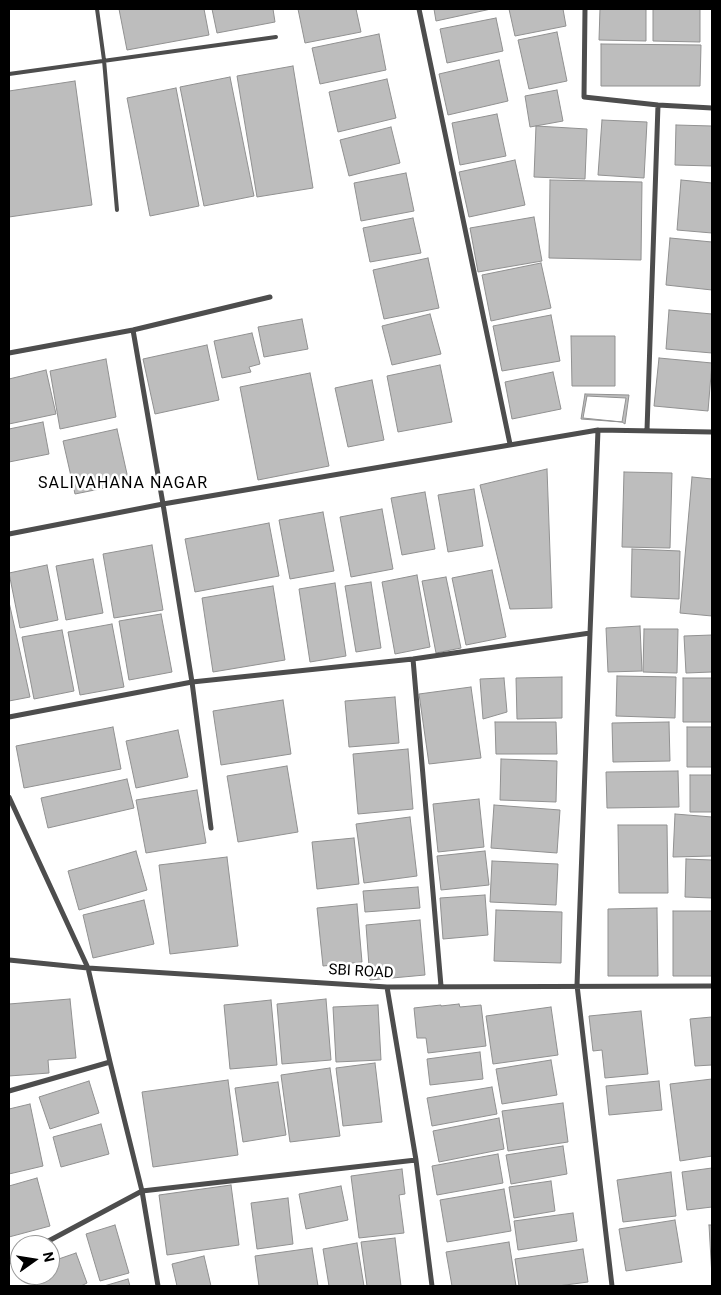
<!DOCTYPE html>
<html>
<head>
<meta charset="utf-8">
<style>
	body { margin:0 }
	#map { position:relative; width:721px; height:1295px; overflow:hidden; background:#fff; font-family:Roboto,sans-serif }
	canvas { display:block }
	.frame { position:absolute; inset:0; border:10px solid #000; pointer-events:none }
	.north { position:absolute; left:10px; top:1235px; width:50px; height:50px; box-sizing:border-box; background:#fff; border:1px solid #999; border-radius:50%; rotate:77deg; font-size:14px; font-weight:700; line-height:20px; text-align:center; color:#000 }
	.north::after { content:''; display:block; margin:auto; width:18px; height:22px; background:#000; clip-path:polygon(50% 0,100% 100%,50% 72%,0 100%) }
</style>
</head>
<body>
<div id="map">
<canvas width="721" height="1295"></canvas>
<div class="frame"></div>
<div class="north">N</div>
</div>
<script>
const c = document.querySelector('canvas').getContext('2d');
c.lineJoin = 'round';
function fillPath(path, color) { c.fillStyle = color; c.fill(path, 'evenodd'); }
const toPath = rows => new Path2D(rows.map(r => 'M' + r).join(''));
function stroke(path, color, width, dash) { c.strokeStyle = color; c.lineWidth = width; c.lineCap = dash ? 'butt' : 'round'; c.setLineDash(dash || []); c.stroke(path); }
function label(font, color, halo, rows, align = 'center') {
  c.font = font + ' Roboto,sans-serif'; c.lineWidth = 5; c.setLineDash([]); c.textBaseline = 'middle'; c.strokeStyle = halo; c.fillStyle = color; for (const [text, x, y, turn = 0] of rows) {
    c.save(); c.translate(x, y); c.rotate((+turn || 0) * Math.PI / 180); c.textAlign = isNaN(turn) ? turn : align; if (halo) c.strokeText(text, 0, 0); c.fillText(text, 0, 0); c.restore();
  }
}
const building = toPath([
	[119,9,204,9,209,35,127,50,119,9],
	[212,9,273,9,275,22,217,33,212,9],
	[298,9,356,9,361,32,305,43,298,9],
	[434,9,491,9,436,21,434,9],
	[509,9,563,9,566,26,515,36,509,9],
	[600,9,646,9,646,41,599,40,600,9],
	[653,9,700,9,700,42,653,41,653,9],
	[496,18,503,51,447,63,440,29,496,18],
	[557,32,567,81,529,89,518,40,557,32],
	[379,34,386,70,320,84,312,48,379,34],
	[601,44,701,45,700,86,601,86,601,44],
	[499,60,508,101,448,115,439,74,499,60],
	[293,66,313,188,257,197,237,76,293,66],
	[230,77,254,196,204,206,180,87,230,77],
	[387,79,396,118,338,132,329,92,387,79],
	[75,81,92,205,9,217,9,91,75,81],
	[176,88,199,206,150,216,127,98,176,88],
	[557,90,563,121,530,127,525,96,557,90],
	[497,114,506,156,460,165,452,123,497,114],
	[602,120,647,122,644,178,598,175,602,120],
	[676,125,712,126,712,166,675,165,676,125],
	[536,126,587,129,585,179,534,177,536,126],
	[391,127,400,163,349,176,340,140,391,127],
	[515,160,525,205,469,217,459,172,515,160],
	[406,173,414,211,361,221,354,183,406,173],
	[550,180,642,182,641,260,549,258,550,180],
	[681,180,712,183,712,233,677,230,681,180],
	[534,217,542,261,478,272,470,228,534,217],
	[413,218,421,253,370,262,363,228,413,218],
	[670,238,712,242,712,290,666,285,670,238],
	[428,258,439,308,384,319,373,270,428,258],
	[541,263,551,308,491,321,482,275,541,263],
	[669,310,712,314,712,353,666,349,669,310],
	[430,314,441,354,392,365,382,326,430,314],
	[551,315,560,361,502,371,493,326,551,315],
	[302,319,308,349,264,357,258,327,302,319],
	[252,333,260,364,249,367,251,372,222,378,214,341,252,333],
	[571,336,615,336,615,386,572,386,571,336],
	[207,345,219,400,155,414,143,359,207,345],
	[659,358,712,363,708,411,654,406,659,358],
	[106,359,116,417,60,429,50,371,106,359],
	[440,365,452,422,398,432,387,376,440,365],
	[46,370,56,414,9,424,9,379,46,370],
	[553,372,561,409,512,419,505,382,553,372],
	[310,373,329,466,258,480,240,387,310,373],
	[372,380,384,440,348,447,335,388,372,380],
	[585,394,629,395,625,424,622,422,581,419,585,394],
	[587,396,626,398,622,422,583,418,587,396],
	[43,422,49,454,9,462,9,429,43,422],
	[117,429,129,483,75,494,63,441,117,429],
	[547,469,552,608,510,609,480,485,547,469],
	[624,472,672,473,670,548,622,547,624,472],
	[692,477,712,479,712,616,680,613,692,477],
	[474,489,483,546,448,552,438,495,474,489],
	[425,492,435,549,402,555,391,498,425,492],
	[382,509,393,569,351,577,340,517,382,509],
	[323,512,334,571,290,579,279,520,323,512],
	[269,523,279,576,195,592,185,539,269,523],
	[152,545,163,610,114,618,103,554,152,545],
	[632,549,680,551,679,599,631,597,632,549],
	[93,559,103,613,66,620,56,566,93,559],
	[47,565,58,620,20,628,9,573,47,565],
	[492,570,506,637,466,645,452,578,492,570],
	[417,575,430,647,395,654,382,582,417,575],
	[446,577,461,648,436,653,422,581,446,577],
	[371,582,381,648,356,652,345,586,371,582],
	[335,583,346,656,310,662,299,589,335,583],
	[273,586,285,660,213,672,202,598,273,586],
	[9,602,30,697,9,701,9,602],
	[161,614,172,672,129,680,119,621,161,614],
	[112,624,124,687,80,695,68,632,112,624],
	[640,626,642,671,608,672,606,628,640,626],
	[644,629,678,629,677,673,643,672,644,629],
	[62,630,74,691,34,699,22,637,62,630],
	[712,635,712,672,686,673,684,636,712,635],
	[617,676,676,677,675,718,616,716,617,676],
	[562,677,562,718,517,719,516,678,562,677],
	[504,678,507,712,483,719,480,679,504,678],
	[683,678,712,678,712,722,683,722,683,678],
	[471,687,481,758,429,764,419,694,471,687],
	[395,697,399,743,349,747,345,701,395,697],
	[283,700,291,754,221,765,213,711,283,700],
	[495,722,556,722,557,754,496,754,495,722],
	[669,722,670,761,613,762,612,723,669,722],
	[113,727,121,769,24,788,16,746,113,727],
	[687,727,712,727,712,767,687,767,687,727],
	[178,730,188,777,136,788,126,741,178,730],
	[408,749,413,809,358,814,353,754,408,749],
	[501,759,557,761,556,802,500,800,501,759],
	[287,766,298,832,238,842,227,776,287,766],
	[678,771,679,807,607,808,606,772,678,771],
	[690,775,712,775,712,812,690,812,690,775],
	[127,779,134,808,48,828,41,798,127,779],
	[197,790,206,843,146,853,136,800,197,790],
	[479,799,484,847,438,852,433,804,479,799],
	[494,805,560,810,557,853,491,848,494,805],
	[675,814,712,817,712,856,673,857,675,814],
	[410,817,417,876,364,883,356,824,410,817],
	[618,825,667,825,668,893,619,893,618,825],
	[354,838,359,884,317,889,312,842,354,838],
	[136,851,147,890,79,910,68,871,136,851],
	[485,851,489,885,441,890,437,856,485,851],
	[227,857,238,946,170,954,159,865,227,857],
	[686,859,712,860,712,898,685,897,686,859],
	[492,861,558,864,556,905,490,902,492,861],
	[418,887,420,908,365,912,363,891,418,887],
	[485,895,488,935,443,939,440,898,485,895],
	[144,900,154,944,93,958,83,915,144,900],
	[357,904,362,962,323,966,317,908,357,904],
	[657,908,658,976,608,976,608,909,657,908],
	[496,910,562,912,561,963,494,961,496,910],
	[673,911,712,911,712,976,673,976,673,911],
	[420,920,425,975,370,980,366,925,420,920],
	[70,999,76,1058,48,1060,49,1073,9,1076,9,1004,70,999],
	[326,999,331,1060,282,1064,277,1004,326,999],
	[271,1000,277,1065,230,1069,224,1005,271,1000],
	[459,1004,460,1007,481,1005,486,1046,428,1053,426,1038,417,1038,414,1008,441,1005,441,1006,459,1004],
	[378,1005,381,1060,336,1062,333,1007,378,1005],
	[551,1007,558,1055,493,1064,486,1016,551,1007],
	[641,1011,648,1074,605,1078,602,1050,593,1051,589,1016,641,1011],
	[712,1017,712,1065,695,1066,690,1019,712,1017],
	[480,1052,483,1079,430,1085,427,1059,480,1052],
	[551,1060,557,1095,502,1104,496,1069,551,1060],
	[375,1063,382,1122,343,1126,336,1068,375,1063],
	[330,1068,340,1136,290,1142,281,1075,330,1068],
	[712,1079,712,1156,680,1161,670,1084,712,1079],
	[228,1080,238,1155,153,1167,142,1092,228,1080],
	[89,1081,99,1113,50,1129,39,1097,89,1081],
	[659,1081,662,1110,609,1115,606,1086,659,1081],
	[278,1082,286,1135,243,1142,235,1088,278,1082],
	[492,1087,497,1114,432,1126,427,1098,492,1087],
	[563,1103,568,1142,508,1151,502,1111,563,1103],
	[30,1104,43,1166,9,1174,9,1109,30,1104],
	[499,1118,504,1149,439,1162,433,1131,499,1118],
	[101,1124,109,1154,61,1167,53,1137,101,1124],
	[563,1146,567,1174,511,1184,506,1155,563,1146],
	[498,1154,503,1183,437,1195,432,1166,498,1154],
	[712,1168,712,1207,687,1210,682,1172,712,1168],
	[402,1169,405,1194,399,1195,404,1233,359,1238,351,1176,402,1169],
	[671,1172,676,1216,623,1222,617,1180,671,1172],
	[37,1178,50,1226,9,1237,9,1186,37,1178],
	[551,1181,555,1211,514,1218,509,1187,551,1181],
	[231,1185,239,1245,167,1255,159,1195,231,1185],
	[341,1186,348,1220,306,1229,299,1194,341,1186],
	[504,1189,511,1231,447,1242,440,1200,504,1189],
	[288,1198,293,1244,257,1249,251,1203,288,1198],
	[573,1213,577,1241,518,1250,514,1221,573,1213],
	[675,1220,682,1262,626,1271,619,1229,675,1220],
	[115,1225,129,1273,100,1281,86,1234,115,1225],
	[709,1225,712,1225,712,1277,709,1225],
	[395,1238,401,1286,367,1286,361,1242,395,1238],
	[509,1242,516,1286,452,1286,446,1252,509,1242],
	[357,1243,364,1286,329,1286,323,1249,357,1243],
	[312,1248,318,1286,259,1286,255,1256,312,1248],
	[583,1249,588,1282,558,1286,519,1286,515,1259,583,1249],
	[76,1253,87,1283,81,1286,38,1286,33,1275,50,1275,50,1262,76,1253],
	[204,1256,211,1286,177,1286,172,1264,204,1256],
	[128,1279,130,1286,104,1286,128,1279]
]);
const service = toPath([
	[97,9,104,60,117,210],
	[9,74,276,37]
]);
const minor = toPath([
	[419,9,510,444],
	[585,9,584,97,658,105,712,108],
	[133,330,163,504,192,682,211,828],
	[9,353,133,330,270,297],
	[598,430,590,633,577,985,612,1286],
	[647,430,658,105],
	[9,534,163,504,598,430,712,432],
	[413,659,441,986],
	[9,717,192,682,413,659,590,633],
	[9,797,88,968,110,1062,142,1191,158,1286],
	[9,960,88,968,387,987,712,986],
	[387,987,416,1160,432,1286],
	[9,1091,110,1062],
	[41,1245,142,1191,416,1160],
	[9,1262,20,1256]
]);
const streetNames = [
	["SBI ROAD",361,972,3]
];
const neighbourhoodNames = [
	["SALIVAHANA NAGAR",123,484]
];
fillPath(building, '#bdbdbd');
stroke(building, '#919191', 1);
stroke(service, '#4d4d4d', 4);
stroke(minor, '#4d4d4d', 5);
label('15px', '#000', '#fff', streetNames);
c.letterSpacing = '1px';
label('16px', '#000', '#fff', neighbourhoodNames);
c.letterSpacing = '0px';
</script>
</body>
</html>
